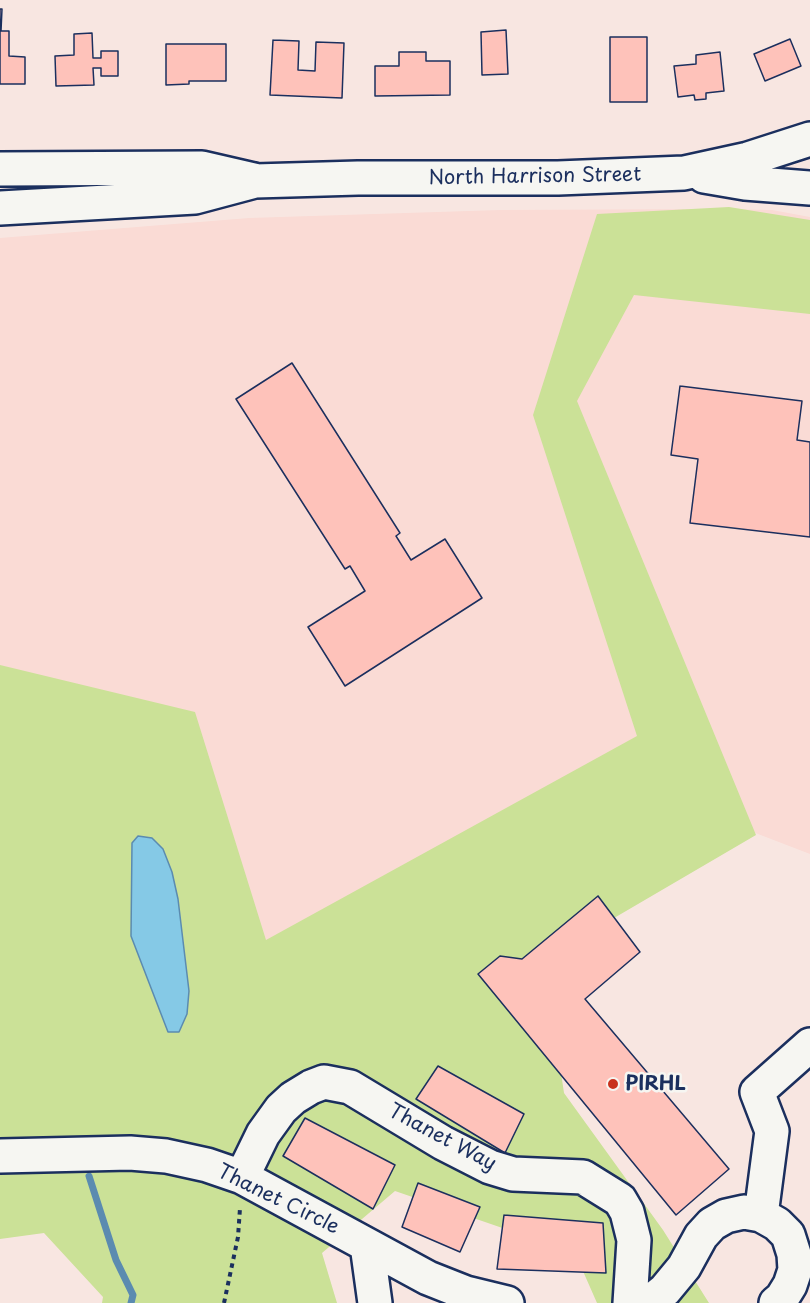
<!DOCTYPE html>
<html>
<head>
<meta charset="utf-8">
<style>
	body { margin:0 }
	canvas { display:block; background:#f8e6e1 }
</style>
</head>
<body>
<canvas width="810" height="1303"></canvas>
<script>
const c = document.querySelector('canvas').getContext('2d');
c.lineJoin = 'round';
function fillPath(path, color) { c.fillStyle = color; c.fill(path, 'evenodd'); }
const toPath = rows => new Path2D(rows.map(r => 'M' + r).join(''));
function stroke(path, color, width, dash) { c.strokeStyle = color; c.lineWidth = width; c.lineCap = dash ? 'butt' : 'round'; c.setLineDash(dash || []); c.stroke(path); }
function label(font, color, halo, rows, align = 'center') {
  c.font = font + ' "Playpen Sans",sans-serif'; c.lineWidth = 5; c.setLineDash([]); c.textBaseline = 'middle'; c.strokeStyle = halo; c.fillStyle = color; for (const [text, x, y, turn = 0] of rows) {
    c.save(); c.translate(x, y); c.rotate((+turn || 0) * Math.PI / 180); c.textAlign = isNaN(turn) ? turn : align; if (halo) c.strokeText(text, 0, 0); c.fillText(text, 0, 0); c.restore();
  }
}
const built = toPath([
	[718,209,772,210,810,217,810,854,719,819,279,999,0,743,0,238,249,218,500,210]
]);
const green = toPath([
	[729,207,810,220,810,314,634,295,577,401,756,835,544,959,564,1093,663,1230,709,1303,597,1303,575,1253,395,1191,322,1253,337,1303,102,1303,103,1297,44,1233,0,1239,0,665,195,712,266,940,637,736,533,415,597,214]
]);
const water = toPath([
	[138,836,152,838,163,849,172,872,178,899,189,991,187,1014,179,1032,168,1032,131,936,132,843,138,836]
]);
const stream = toPath([
	[89,1176,116,1260,133,1295,131,1303]
]);
const building = toPath([
	[0,9,2,9,1,31,9,31,9,56,25,57,25,84,0,84,0,9],
	[506,30,508,74,482,75,481,32,506,30],
	[92,33,93,58,101,58,101,51,118,51,118,76,101,76,101,68,93,68,94,85,56,86,55,56,74,55,74,34,92,33],
	[610,37,647,37,647,102,610,102,610,37],
	[790,39,801,66,765,81,754,54,790,39],
	[273,40,299,41,298,70,315,71,316,42,344,43,342,98,270,95,273,40],
	[166,44,226,44,226,81,189,81,189,84,166,85,166,44],
	[399,52,426,52,426,61,450,61,450,95,375,96,375,66,399,66,399,52],
	[720,52,724,91,706,93,706,99,695,100,694,95,678,97,674,66,696,64,696,55,720,52],
	[292,363,400,533,396,536,411,560,445,539,482,598,345,686,308,627,365,591,350,566,345,569,236,399,292,363],
	[680,386,802,401,797,440,810,442,810,537,690,523,698,459,671,455,680,386],
	[598,896,640,952,585,999,729,1169,676,1215,478,974,500,956,522,959,598,896],
	[438,1066,524,1114,505,1153,416,1099,438,1066],
	[305,1118,395,1165,373,1209,283,1156,305,1118],
	[418,1183,480,1207,460,1252,402,1227,418,1183],
	[504,1215,603,1223,606,1273,497,1269,504,1215]
]);
const path = toPath([
	[224,1303,238,1237,240,1208]
]);
const minor = toPath([
	[0,169,202,168,254,180],
	[704,176,745,183,810,188],
	[0,208,195,197,255,181,358,178,558,178,684,173,748,159,810,139],
	[0,1156,130,1153,166,1156,207,1165,242,1177,428,1278,466,1293,507,1303],
	[242,1177,263,1134,281,1109,293,1098,311,1087,324,1082,350,1087,443,1143,490,1167,513,1174,583,1177,620,1200,627,1212,634,1240,630,1303],
	[761,1215,772,1131,757,1092,810,1045],
	[367,1245,375,1303],
	[649,1303,665,1290,684,1267,701,1236,712,1224,726,1216,744,1212,761,1215,777,1224,788,1235,794,1254,795,1270,790,1285,782,1298,776,1303]
]);
const markers = [
	[613,1084,6,"#c8321e"]
];
const streetNames = [
	["North Harrison Street",535,177,-1],
	["Thanet Way",442,1138,28],
	["Thanet Circle",278,1200,26]
];
const poiNames = [
	["PIRHL",625,1084]
];
fillPath(built, '#fadbd5');
fillPath(green, '#cbe197');
fillPath(water, '#85c9e6');
stroke(water, '#5b8bb0', 1.5);
stroke(stream, '#5b8bb0', 7);
fillPath(building, '#fec2ba');
stroke(building, '#1b2f5e', 1.5);
stroke(minor, '#1b2f5e', 38);
stroke(path, '#1b2f5e', 4, [4.5, 4.5]);
stroke(minor, '#f6f6f2', 33);
for (const [x, y, r, color] of markers) { const dot = new Path2D(); dot.arc(x, y, r, 0, 2 * Math.PI); c.fillStyle = color; c.fill(dot); stroke(dot, '#f6f6f2', 2); }
label('20px', '#1b2f5e', '#f6f6f2', streetNames);
label('bold 20px', '#1b2f5e', '#f6f6f2', poiNames, 'left');
</script>
</body>
</html>
